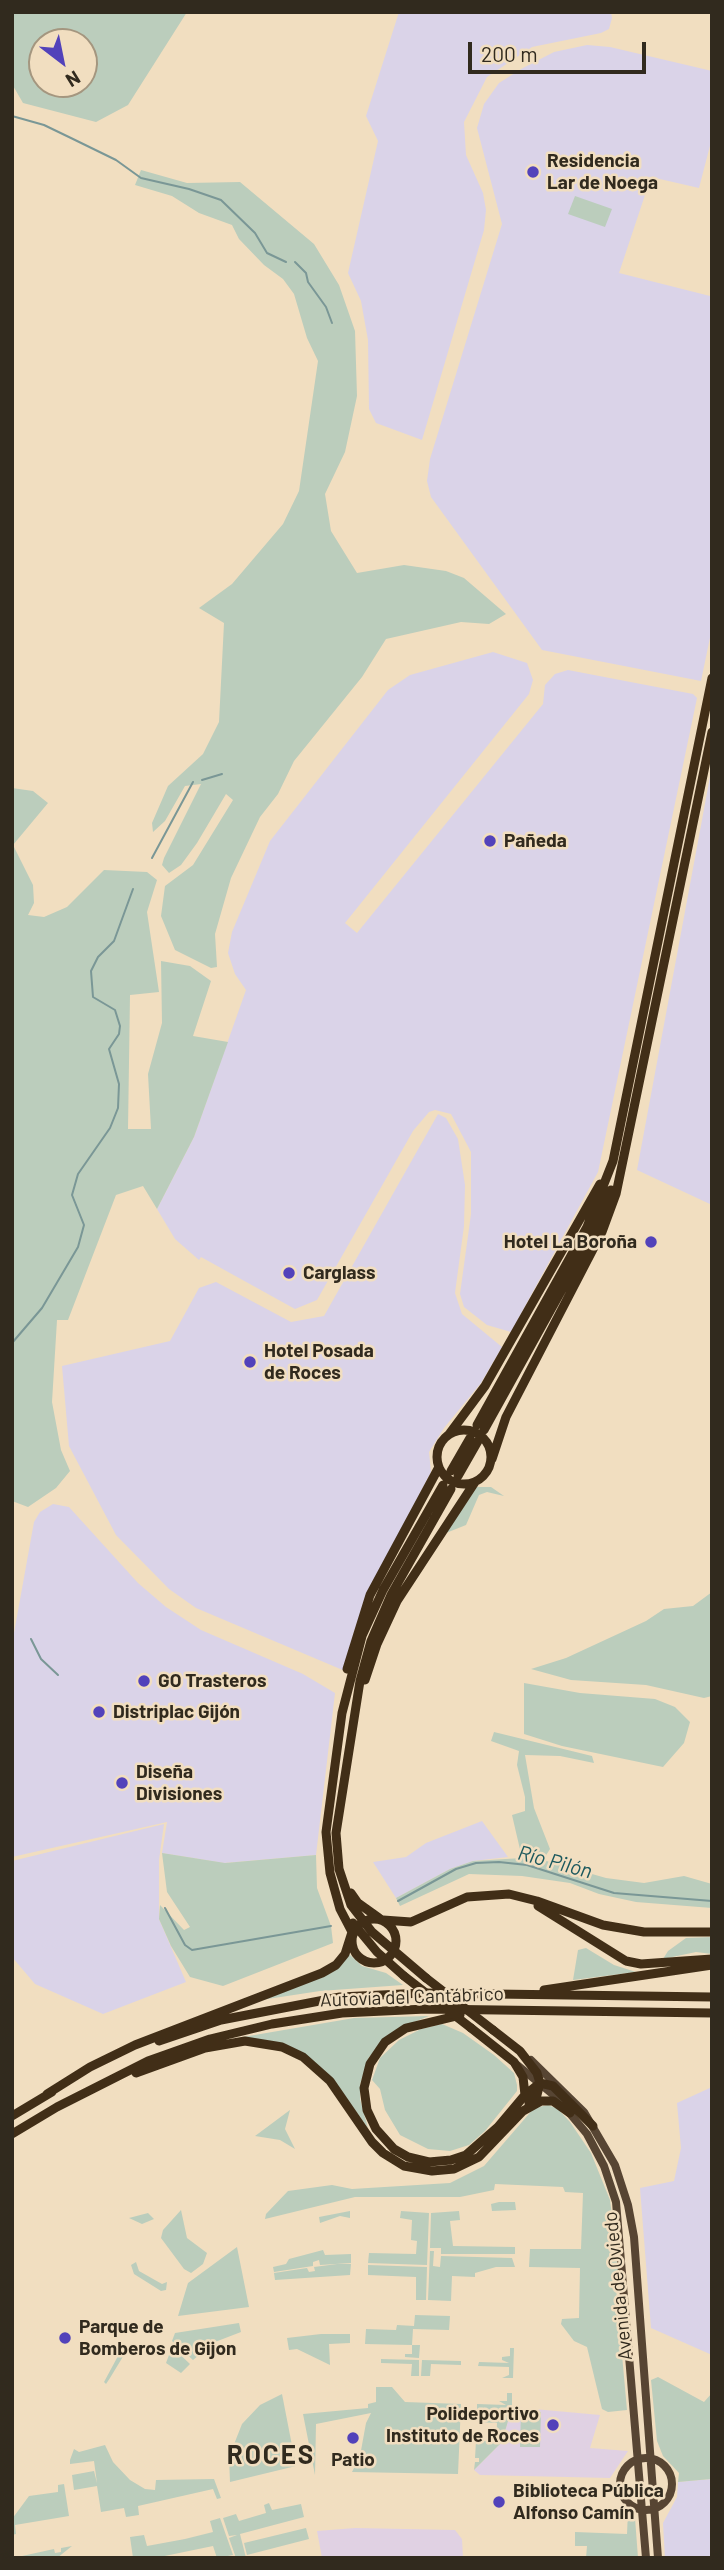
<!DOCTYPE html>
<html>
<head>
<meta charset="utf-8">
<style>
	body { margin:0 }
	#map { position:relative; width:724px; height:2570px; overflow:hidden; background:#f1dec0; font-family:Barlow,sans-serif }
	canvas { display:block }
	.frame { position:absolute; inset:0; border:14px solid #312a1e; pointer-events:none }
	.north { position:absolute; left:28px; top:28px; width:70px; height:70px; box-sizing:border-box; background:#f1dec0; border:2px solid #a4967f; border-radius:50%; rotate:148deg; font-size:19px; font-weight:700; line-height:28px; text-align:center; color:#312a1e }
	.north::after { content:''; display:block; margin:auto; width:24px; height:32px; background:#5242ba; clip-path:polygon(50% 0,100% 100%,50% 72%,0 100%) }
	.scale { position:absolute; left:468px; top:42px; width:178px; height:32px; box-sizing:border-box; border:4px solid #312a1e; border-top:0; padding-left:9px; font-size:21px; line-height:24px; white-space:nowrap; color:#312a1e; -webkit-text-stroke:5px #f1dec0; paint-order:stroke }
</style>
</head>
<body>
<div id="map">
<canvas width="724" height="2570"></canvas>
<div class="frame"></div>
<div class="north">N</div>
<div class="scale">200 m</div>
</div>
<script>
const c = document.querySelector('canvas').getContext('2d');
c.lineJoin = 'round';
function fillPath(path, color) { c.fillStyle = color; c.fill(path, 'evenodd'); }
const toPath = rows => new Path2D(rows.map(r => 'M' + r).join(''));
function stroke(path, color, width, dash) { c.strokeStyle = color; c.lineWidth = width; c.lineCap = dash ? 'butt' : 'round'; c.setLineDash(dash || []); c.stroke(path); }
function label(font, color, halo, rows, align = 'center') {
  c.font = font + ' Barlow,sans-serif'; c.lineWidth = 5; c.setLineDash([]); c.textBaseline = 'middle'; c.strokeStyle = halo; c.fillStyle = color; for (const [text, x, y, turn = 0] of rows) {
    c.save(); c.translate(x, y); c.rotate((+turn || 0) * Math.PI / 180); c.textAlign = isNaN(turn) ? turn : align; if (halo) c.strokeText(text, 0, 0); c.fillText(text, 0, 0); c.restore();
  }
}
const industrial = toPath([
	[399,12,611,12,612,18,609,29,601,33,532,47,487,77,464,122,466,155,483,193,486,210,484,230,422,440,376,423,369,409,368,340,361,301,348,273,378,141,366,116],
	[587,45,610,47,712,71,712,138,699,188,651,177,619,273,710,296,712,294,712,628,701,681,542,650,431,497,427,481,430,459,502,224,477,128,484,104,499,83,523,68,554,52],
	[493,652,527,663,533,680,529,694,345,923,357,933,543,704,545,685,555,674,568,670,693,694,697,698,598,1172,511,1332,487,1325,464,1307,460,1294,471,1214,471,1152,451,1114,435,1110,429,1112,413,1131,317,1300,295,1309,201,1257,199,1260,175,1239,157,1209,194,1137,246,990,235,974,228,953,232,932,270,841,388,690,410,675],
	[712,766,712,1205,637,1170],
	[438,1114,446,1118,458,1139,465,1185,464,1226,455,1293,462,1314,502,1347,481,1383,444,1428,429,1452,431,1472,368,1592,354,1632,345,1671,196,1608,169,1589,116,1535,69,1446,62,1366,170,1341,199,1288,216,1282,291,1322,324,1316],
	[53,1504,69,1507,138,1583,166,1607,201,1630,303,1674,335,1693,316,1855,224,1863,162,1853,167,1822,12,1857,12,1644,34,1522,40,1512],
	[482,1821,508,1857,473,1861,450,1869,396,1898,373,1862,406,1857,426,1843],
	[164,1824,159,1860,159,1919,186,1982,103,2014,35,1984,12,1957,12,1861],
	[712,2087,712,2355,651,2328,640,2188,674,2181,681,2148,677,2103],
	[712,2479,712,2558,665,2558,663,2523,677,2497,678,2482]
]);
const education = toPath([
	[512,2407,600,2415,590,2448,628,2451,610,2478,480,2475,474,2470,502,2442],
	[355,2528,455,2530,462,2539,463,2558,322,2558,317,2531]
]);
const green = toPath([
	[12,12,187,12,128,105,96,122,23,103,12,84],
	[42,42,84,42,84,84,42,84],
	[141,170,187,183,240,182,314,244,339,285,355,331,357,396,345,452,325,494,331,531,357,573,404,565,446,571,464,578,506,614,489,624,461,622,386,639,362,677,294,761,278,794,260,817,231,878,215,934,217,967,211,968,175,950,161,916,165,886,193,865,233,800,226,794,197,843,181,865,169,873,162,865,164,858,201,784,185,786,165,821,153,832,152,823,168,786,203,754,219,722,224,623,199,608,232,584,283,524,299,491,318,361,307,338,294,294,283,279,264,265,239,239,232,225,199,213,172,196,135,185],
	[575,196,612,209,605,227,568,214],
	[12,788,33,791,48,803,13,845,33,885,34,903,28,915,44,917,67,907,104,870,147,872,157,880,147,912,159,992,130,995,128,1129,151,1129,148,1074,162,1023,161,961,190,966,211,981,193,1036,228,1042,194,1137,157,1209,143,1186,116,1195,68,1320,57,1320,52,1402,61,1450,70,1471,56,1488,28,1507,12,1501],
	[477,1487,491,1487,504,1496,487,1492,479,1495,466,1525,446,1533],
	[712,1592,712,1696,704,1698,646,1685,571,1680,531,1669,566,1658,646,1621,664,1609,693,1606],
	[524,1683,580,1693,655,1699,675,1707,690,1722,684,1743,663,1767,562,1746,524,1734],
	[494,1732,592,1756,594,1763,560,1756,525,1755,534,1808,550,1849,543,1860,606,1878,644,1883,684,1876,712,1884,712,1908,636,1902,599,1894,570,1883,522,1876,469,1874,400,1906,396,1898,450,1869,473,1861,522,1858,512,1815,525,1811,525,1797,517,1765,519,1751,491,1741],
	[162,1853,225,1863,316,1855,317,1888,331,1926,333,1943,223,1986,190,1977,171,1946,159,1919,160,1905,184,1930,190,1927,167,1892],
	[712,1937,712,1954,696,1952,663,1959,668,1951,686,1938],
	[586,1948,614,1965,636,1972,573,1980,578,1950],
	[349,1954,362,1966,386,1973,403,1985,320,1991,261,2000,331,1973],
	[429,2016,397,2029,369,2057,360,2084,360,2099,368,2128,352,2106,287,2046,243,2037,354,2018],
	[442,2024,463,2033,494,2055,514,2073,517,2085,517,2091,485,2131,469,2145,450,2151,428,2149,400,2135,385,2110,380,2089,372,2080,380,2058,399,2040,421,2029],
	[548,2105,558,2109,570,2122,591,2153,610,2200,621,2286,616,2288,627,2410,608,2412,602,2409,587,2347,574,2341,561,2324,562,2319,579,2318,580,2268,529,2267,530,2249,581,2249,583,2193,565,2192,563,2187,495,2184,494,2190,460,2197,355,2197,265,2219,266,2214,288,2191,332,2185,352,2189,450,2183,484,2166,534,2108],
	[290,2110,285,2129,295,2149,280,2140,255,2136],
	[499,2202,515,2202,516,2210,492,2211,491,2204],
	[181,2210,187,2238,207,2253,203,2264,191,2273,184,2269,161,2238,163,2230],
	[350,2211,350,2218,340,2216,320,2223,319,2217],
	[401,2211,429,2213,427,2265,368,2263,369,2253,416,2254,417,2241,411,2240,412,2220,400,2218],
	[459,2211,460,2220,450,2221,453,2246,515,2247,515,2254,441,2254,441,2248,430,2248,431,2213],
	[148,2213,154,2219,142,2224,129,2218],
	[237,2247,249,2307,178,2316,188,2283],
	[323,2250,325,2255,351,2254,351,2263,320,2265,319,2260,313,2262,313,2266,274,2272,273,2267,286,2264,289,2259],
	[430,2251,434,2251,433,2266,440,2267,441,2256,512,2258,515,2267,496,2267,475,2273,475,2277,452,2276,451,2301,428,2300],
	[136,2262,139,2271,162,2284,167,2282,166,2290,161,2291,134,2274,131,2265],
	[337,2264,351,2264,350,2275,275,2280,274,2273,307,2268,309,2272,315,2271,314,2267],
	[368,2265,427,2267,426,2300,416,2300,416,2277,368,2275],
	[415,2315,450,2316,449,2330,413,2329,412,2345,420,2345,419,2358,405,2357,405,2354,412,2354,412,2345,365,2344,366,2329,396,2330,397,2325,414,2326],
	[239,2323,241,2332,215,2342,193,2360,172,2341,175,2333],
	[321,2334,350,2334,350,2343,329,2344,330,2365,297,2349,289,2350,287,2338],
	[130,2345,110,2378,106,2384,104,2382,118,2356],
	[172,2347,190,2364,181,2373,166,2363],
	[510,2348,514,2348,513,2378,502,2378,509,2375,509,2367,478,2366,479,2362,509,2363,502,2360,502,2357,510,2356],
	[381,2359,419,2360,419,2376,411,2376,412,2364,381,2363],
	[422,2360,461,2361,461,2365,431,2364,430,2376,421,2376],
	[658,2377,704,2402,712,2393,712,2485,711,2479,678,2482,679,2473,663,2456,657,2441,651,2380],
	[376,2387,392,2387,405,2402,461,2404,458,2474,352,2472,360,2456,366,2423,371,2413,316,2424,315,2475,303,2414,368,2408,368,2404,376,2402],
	[507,2393,512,2393,512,2407,502,2442,474,2470,475,2462,479,2462,479,2458,475,2458,476,2441,496,2441,497,2423,477,2422,477,2404,506,2405,499,2401,507,2401],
	[282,2394,296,2466,230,2482,229,2457,242,2424,260,2405],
	[521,2411,541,2412,540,2447,520,2447],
	[105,2445,113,2462,130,2480,145,2489,155,2490,156,2480,214,2479,221,2498,217,2499,213,2489,138,2506,139,2515,126,2517,124,2508,101,2512,97,2486,74,2490,72,2475,94,2471,97,2483,94,2461,70,2464,70,2460,74,2449,79,2452],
	[64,2484,69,2516,15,2525,16,2534,12,2535,12,2519,29,2496,58,2492,58,2485],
	[269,2503,272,2510,301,2504,304,2517,240,2534,246,2558,236,2558,229,2538,237,2535,229,2536,223,2518,236,2514,239,2521,266,2513,264,2505],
	[628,2511,635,2518,638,2558,586,2558,587,2546,575,2546,575,2532,627,2534],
	[220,2518,233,2555,217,2558,213,2546,155,2558,133,2558,130,2537,144,2535,147,2546,185,2539,213,2532,210,2521],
	[306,2528,309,2539,247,2555,244,2543],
	[72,2546,57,2558,13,2558,54,2549,55,2553,61,2552,61,2548]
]);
const stream = toPath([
	[12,116,44,125,73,139,116,160,141,178,189,189,221,200,255,233,267,253,286,262],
	[295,262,306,273,308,282,326,307,332,323],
	[202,780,222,774],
	[152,858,193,782],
	[12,1343,42,1308,78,1247,84,1225,72,1195,78,1174,110,1128,118,1108,119,1084,109,1049,119,1034,120,1026,115,1010,93,997,91,971,98,957,114,941,133,889],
	[31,1639,41,1659,58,1675],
	[398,1901,456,1869,476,1863,499,1862,527,1865,614,1893,712,1901],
	[165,1908,185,1945,192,1950,331,1926]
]);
const major = toPath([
	[531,2060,584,2112,615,2165,628,2205,634,2237,658,2558],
	[516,2064,556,2097,587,2134,604,2166,616,2202,646,2558],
	'620 2484a26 26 0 1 1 52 0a26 26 0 1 1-52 0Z'
]);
const highway = toPath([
	[477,1425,587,1227,613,1161,712,678],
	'437 1457a27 27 0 1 1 54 0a27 27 0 1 1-54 0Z',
	[484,1430,595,1230,611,1190],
	[450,1433,485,1386,600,1184],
	[492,1459,506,1417,602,1232,616,1194,712,732],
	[451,1471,470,1438],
	[458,1476,478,1441],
	[347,1669,370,1595,439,1467],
	[365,1680,377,1644,397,1601,475,1482],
	[351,1893,358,1903,379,1918],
	[538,1906,626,1961,641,1964,712,1959],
	'352 1941a22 22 0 1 1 44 0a22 22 0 1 1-44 0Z',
	[383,1920,411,1922,467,1897,509,1894,537,1901,603,1925,644,1932,712,1932],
	[353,1923,377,1952,404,1976],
	[426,1978,372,1932,351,1905,339,1869,336,1833,360,1681,371,1641,391,1595,451,1489],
	[544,1990,712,1965],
	[460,2015,406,2028,385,2042,370,2064,364,2088,367,2110,376,2129,394,2149,408,2157,429,2162,451,2160,466,2155,498,2127,525,2095,540,2083],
	[471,2028,514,2062,523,2077,525,2095],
	[493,2030,520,2051,537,2073,540,2083,537,2095,529,2104],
	[159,2041,221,2020,340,1997,423,1993,712,1997],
	[136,2073,205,2048,245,2041,282,2047,303,2057,330,2081,372,2142,383,2153,404,2166,432,2171,454,2169,479,2157,523,2111,541,2101,553,2101,570,2113],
	[540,2083,553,2086,593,2126],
	[47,2094,90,2067,135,2045,322,1973,336,1965,345,1954,352,1932,340,1909,330,1873,326,1832,342,1713,362,1636,383,1590,443,1485],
	[12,2116,52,2092],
	[12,2134,57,2107,148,2061,210,2039,272,2024,342,2013,426,2009,712,2013]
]);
const highwayBridge = toPath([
	[404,1976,471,2028],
	[426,1978,493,2030]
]);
const markers = [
	[533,172,7,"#5242ba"],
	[490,841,7,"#5242ba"],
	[651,1242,7,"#5242ba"],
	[289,1273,7,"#5242ba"],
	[250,1362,7,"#5242ba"],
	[144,1681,7,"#5242ba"],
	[99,1712,7,"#5242ba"],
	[122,1783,7,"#5242ba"],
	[65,2338,7,"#5242ba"],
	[553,2425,7,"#5242ba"],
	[353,2438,7,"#5242ba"],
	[499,2502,7,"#5242ba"]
];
const poiNames = [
	["Residencia",547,161],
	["Lar de Noega",547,183],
	["Pañeda",504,841],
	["Hotel La Boroña",637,1242,"right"],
	["Carglass",303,1273],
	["Hotel Posada",264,1351],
	["de Roces",264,1373],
	["GO Trasteros",158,1681],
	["Distriplac Gijón",113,1712],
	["Diseña",136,1772],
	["Divisiones",136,1794],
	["Parque de",79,2327],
	["Bomberos de Gijon",79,2349],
	["Polideportivo",539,2414,"right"],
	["Instituto de Roces",539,2436,"right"],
	["Patio",353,2460,"center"],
	["Biblioteca Pública",513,2491],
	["Alfonso Camín",513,2513]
];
const streetNames = [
	["Autovía del Cantábrico",412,1997,-2],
	["Avenida de Oviedo",618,2286,-96]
];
const waterNames = [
	["Río Pilón",555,1862,15]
];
const districtNames = [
	["ROCES",271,2455]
];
fillPath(industrial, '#dad3e8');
fillPath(education, '#e0d1e3');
fillPath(green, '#bbcdbc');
stroke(stream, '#7a9796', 2);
stroke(major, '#574533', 8);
stroke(highway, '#412e17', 9);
stroke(highwayBridge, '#412e17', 9);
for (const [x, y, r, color] of markers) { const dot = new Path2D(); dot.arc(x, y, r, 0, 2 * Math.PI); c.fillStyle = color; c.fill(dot); stroke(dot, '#f1dec0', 2.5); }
label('bold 19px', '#312a1e', '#f1dec0', poiNames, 'left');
label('19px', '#312a1e', '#f1dec0', streetNames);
label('italic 21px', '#1c595e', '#f1dec0', waterNames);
c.letterSpacing = '2px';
label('bold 26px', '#312a1e', '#f1dec0', districtNames);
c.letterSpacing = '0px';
</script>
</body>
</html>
